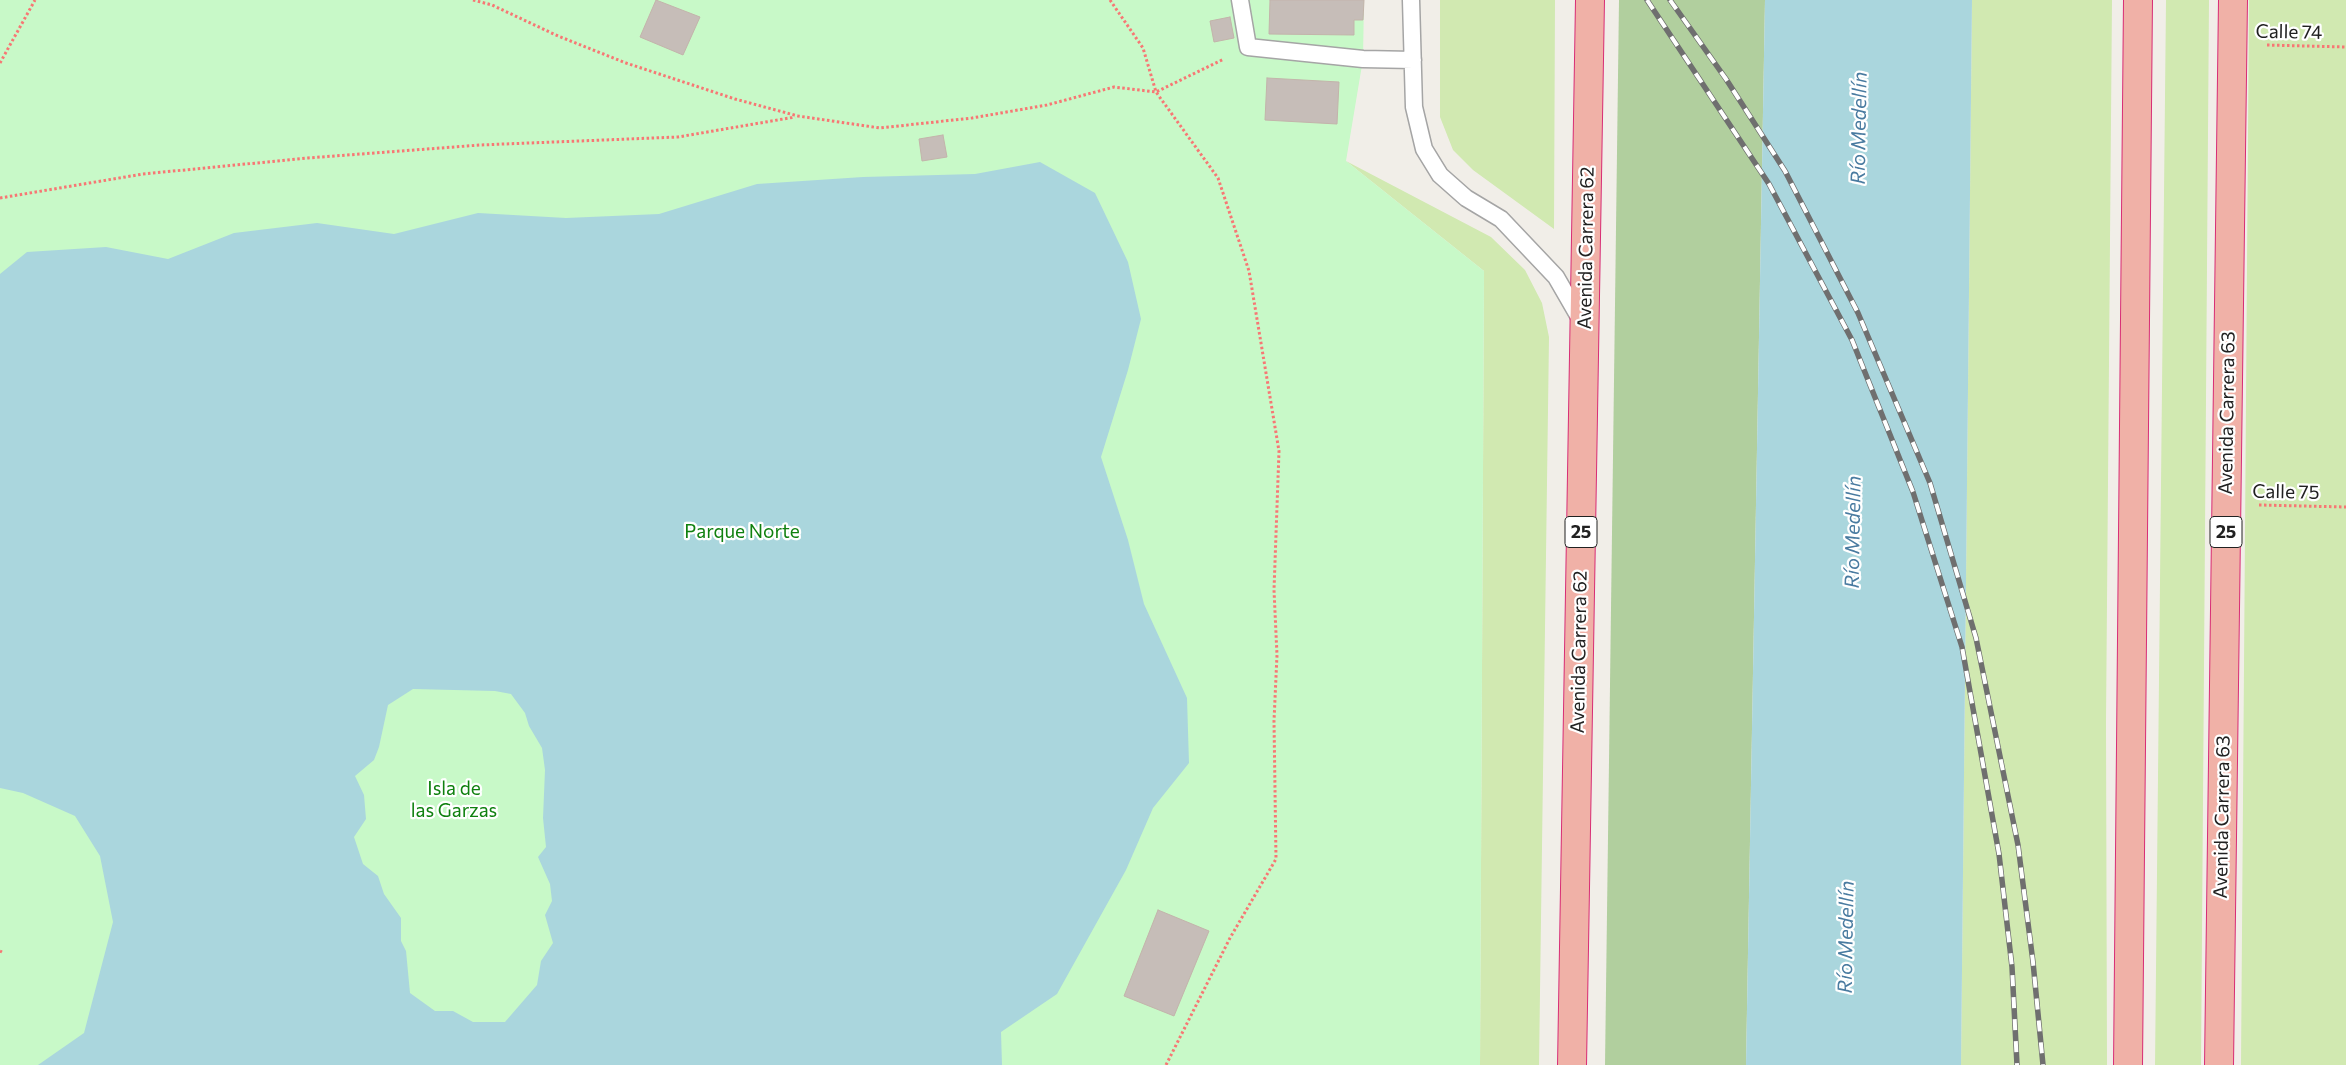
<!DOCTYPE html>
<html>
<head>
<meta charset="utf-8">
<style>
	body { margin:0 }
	canvas { display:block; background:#f1eee8 }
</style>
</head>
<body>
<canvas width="2346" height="1065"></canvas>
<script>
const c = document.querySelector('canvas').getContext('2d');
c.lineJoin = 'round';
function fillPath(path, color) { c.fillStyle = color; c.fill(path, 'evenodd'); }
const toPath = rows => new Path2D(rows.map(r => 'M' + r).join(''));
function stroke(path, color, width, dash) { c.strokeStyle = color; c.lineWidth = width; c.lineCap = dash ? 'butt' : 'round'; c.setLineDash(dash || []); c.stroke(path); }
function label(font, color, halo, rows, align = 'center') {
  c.font = font + ' Commissioner,sans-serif'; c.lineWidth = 4.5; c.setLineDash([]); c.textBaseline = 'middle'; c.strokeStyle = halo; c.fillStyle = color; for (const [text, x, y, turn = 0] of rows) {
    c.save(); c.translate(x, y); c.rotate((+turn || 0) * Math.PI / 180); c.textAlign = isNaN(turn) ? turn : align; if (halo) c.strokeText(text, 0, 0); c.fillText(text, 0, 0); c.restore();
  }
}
const grass = toPath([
	[1440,0,1555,0,1554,229,1473,170,1453,150,1440,117],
	[1972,0,2112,0,2106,722,2107,1065,1961,1065],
	[2166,0,2209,0,2201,1065,2155,1065],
	[2249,0,2346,0,2346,1065,2241,1065],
	[1346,161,1491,237,1525,270,1542,303,1549,337,1539,1065,1480,1065,1484,271]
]);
const forest = toPath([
	[1619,0,1765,0,1746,1065,1605,1065]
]);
const park = toPath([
	[0,0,1364,0,1363,59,1346,161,1484,271,1480,1065,0,1065]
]);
const water = toPath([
	[1765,0,1972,0,1961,1065,1746,1065],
	[1040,162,1095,193,1128,262,1141,319,1128,370,1101,457,1128,540,1144,604,1187,698,1189,763,1153,808,1126,870,1057,994,1001,1032,1002,1065,38,1065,84,1033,113,922,100,856,75,816,23,793,0,788,0,274,27,252,106,247,168,259,234,233,317,223,394,234,478,213,566,218,659,214,757,184,863,177,975,174],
	[413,689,495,691,511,694,525,713,529,726,542,748,545,770,543,818,546,847,538,857,550,884,552,901,545,915,553,943,541,961,537,985,505,1022,473,1022,453,1011,435,1011,410,993,406,951,401,941,401,918,384,894,378,876,363,864,354,837,366,819,364,795,355,776,374,760,379,747,388,705]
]);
const building = toPath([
	[656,0,700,17,683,55,640,37,656,0],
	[1270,0,1364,0,1363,20,1354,20,1354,35,1269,34,1270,0],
	[1230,17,1234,38,1214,42,1210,21,1230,17],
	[1267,78,1339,82,1337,124,1265,120,1267,78],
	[943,135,947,157,922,161,919,139,943,135],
	[1158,910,1209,931,1174,1016,1124,996,1158,910]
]);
const path = toPath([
	[473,0,492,5,558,36,626,63,735,99,798,116,880,128,972,118,1047,105,1114,87,1156,92,1224,59],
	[1110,0,1143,48,1156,92,1218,178,1249,271,1279,451,1274,590,1277,655,1274,721,1276,859,1230,938,1166,1065],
	[2267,45,2346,47],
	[0,63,35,0],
	[0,198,143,174,308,158,480,145,678,137,795,117],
	[2259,505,2346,507],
	[0,951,2,952]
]);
const service = toPath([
	[1240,0,1248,47,1363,59,1413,60],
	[1411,0,1414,107,1424,149,1440,175,1466,198,1501,219,1556,277,1582,322]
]);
const trunk = toPath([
	[1572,1065,1590,0],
	[2128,1065,2138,0],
	[2219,1065,2233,0]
]);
const rail = toPath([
	[1647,0,1769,184,1852,340,1913,492,1962,647,1999,854,2012,967,2017,1065],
	[1670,0,1726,79,1785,171,1858,313,1930,483,1976,638,2018,845,2033,962,2043,1065]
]);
const shields = [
	[1581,532,32],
	[2226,532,32]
];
const shieldNames = [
	["25",1581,532],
	["25",2226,532]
];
const streetNames = [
	["Calle 74",2289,32,1],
	["Avenida Carrera 62",1586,248,-89],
	["Avenida Carrera 63",2227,413,-89],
	["Calle 75",2286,492,1],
	["Avenida Carrera 62",1579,652,-89],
	["Avenida Carrera 63",2222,817,-89]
];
const parkNames = [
	["Parque Norte",742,532],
	["Isla de",454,789],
	["las Garzas",454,811]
];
const waterNames = [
	["Río Medellín",1859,128,-89],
	["Río Medellín",1853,532,-89],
	["Río Medellín",1846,937,-89]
];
fillPath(grass, '#d1e9b1');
fillPath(forest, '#b1cf9e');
fillPath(park, '#c8f9c8');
fillPath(water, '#aad6dd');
fillPath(building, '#c6bdb8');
stroke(building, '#c3b4ab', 1);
stroke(service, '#a5a5a5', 19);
stroke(trunk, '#d82d75', 30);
stroke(path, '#f77774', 3, [2.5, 2.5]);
stroke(service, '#fff', 16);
stroke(trunk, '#f0b1a7', 28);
stroke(rail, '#6f6f6f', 5.5);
stroke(rail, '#fff', 4, [11]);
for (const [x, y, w] of shields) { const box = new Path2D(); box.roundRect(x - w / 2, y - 15.5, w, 31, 4); c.fillStyle = '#fff'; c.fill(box); stroke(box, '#212121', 1); }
label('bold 18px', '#212121', null, shieldNames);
label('19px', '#212121', '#fff', streetNames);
label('19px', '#0f800f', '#fff', parkNames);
label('italic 20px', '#497ba0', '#fff', waterNames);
</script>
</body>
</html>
